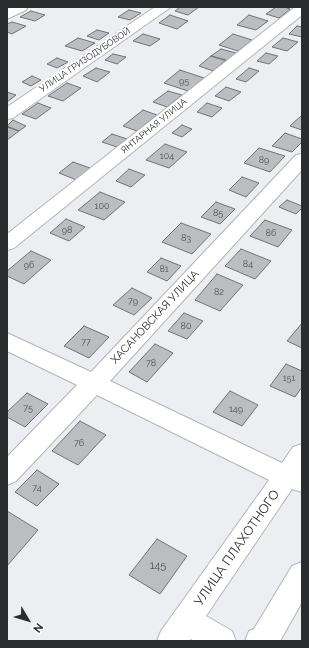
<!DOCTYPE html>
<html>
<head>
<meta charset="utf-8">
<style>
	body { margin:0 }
	#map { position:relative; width:309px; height:648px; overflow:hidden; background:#eceef2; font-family:Raleway,sans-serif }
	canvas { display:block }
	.frame { position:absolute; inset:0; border:8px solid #2b2c2d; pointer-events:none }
	.north { position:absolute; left:8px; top:600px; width:40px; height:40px; -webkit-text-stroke:3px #fff; paint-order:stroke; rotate:128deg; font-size:11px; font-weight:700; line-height:16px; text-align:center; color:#2b2c2d }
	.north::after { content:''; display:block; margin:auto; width:14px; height:18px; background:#2b2c2d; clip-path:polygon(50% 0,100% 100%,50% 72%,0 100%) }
</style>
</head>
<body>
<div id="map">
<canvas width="309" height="648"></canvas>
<div class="frame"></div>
<div class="north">N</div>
</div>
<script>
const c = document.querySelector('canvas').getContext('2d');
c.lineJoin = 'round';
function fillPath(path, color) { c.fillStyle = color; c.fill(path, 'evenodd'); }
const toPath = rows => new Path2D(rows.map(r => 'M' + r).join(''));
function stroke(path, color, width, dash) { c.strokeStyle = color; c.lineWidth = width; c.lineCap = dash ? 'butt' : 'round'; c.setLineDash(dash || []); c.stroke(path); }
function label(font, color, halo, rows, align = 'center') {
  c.font = font + ' Raleway,sans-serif'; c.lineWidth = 4; c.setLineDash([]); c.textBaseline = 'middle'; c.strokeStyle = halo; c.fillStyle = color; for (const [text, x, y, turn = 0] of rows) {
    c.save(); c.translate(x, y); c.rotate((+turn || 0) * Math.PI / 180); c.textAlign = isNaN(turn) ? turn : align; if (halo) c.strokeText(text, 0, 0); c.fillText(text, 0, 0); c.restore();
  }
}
const building = toPath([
	[180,7,199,7,188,15,175,11,180,7],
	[276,7,284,7,290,9,279,18,266,14,276,7],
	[129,10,141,13,130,20,118,17,129,10],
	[31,11,45,15,35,21,20,17,31,11],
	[170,15,188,21,177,29,159,23,170,15],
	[249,15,268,21,256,30,237,25,249,15],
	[12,22,26,26,12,34,7,32,7,24,12,22],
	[297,26,302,27,302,37,289,34,297,26],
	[97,30,109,33,99,40,87,36,97,30],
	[143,34,160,39,150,46,133,41,143,34],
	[233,34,252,40,238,51,219,45,233,34],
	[78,38,95,43,82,51,65,46,78,38],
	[283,38,298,42,287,51,272,47,283,38],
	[221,49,236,53,227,61,211,56,221,49],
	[266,53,278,56,269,64,257,61,266,53],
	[113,54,126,57,117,64,105,60,113,54],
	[211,56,226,60,213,71,199,66,211,56],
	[57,58,68,62,57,68,47,64,57,58],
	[96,68,110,72,97,82,83,76,96,68],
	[249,68,259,71,246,82,236,79,249,68],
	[180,70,204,78,188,91,164,83,180,70],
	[32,76,41,80,31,86,22,82,32,76],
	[67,83,81,88,63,101,48,96,67,83],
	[226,87,241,92,229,101,215,96,226,87],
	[168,91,182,95,167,107,153,102,168,91],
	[7,92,16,95,7,102,7,92],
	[38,103,51,108,36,119,22,114,38,103],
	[207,103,222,108,212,117,197,112,207,103],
	[143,110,157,115,137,131,123,126,143,110],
	[302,115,302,130,290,126,302,115],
	[13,120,26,126,19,131,7,126,13,120],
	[182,125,192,129,182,137,172,133,182,125],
	[7,127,19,131,7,140,7,127],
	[285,133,302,139,302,142,292,152,272,146,285,133],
	[112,134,127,139,117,147,102,142,112,134],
	[165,144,187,152,169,168,146,160,165,144],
	[259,148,285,156,270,172,244,163,259,148],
	[73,162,93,169,79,181,59,173,73,162],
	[129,169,145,175,131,187,116,181,129,169],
	[242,177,259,183,246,197,229,190,242,177],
	[100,192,125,202,104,220,78,210,100,192],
	[287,200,302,206,302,208,296,214,279,207,287,200],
	[216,202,235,209,220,224,201,217,216,202],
	[66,219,85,227,69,241,50,233,66,219],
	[265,220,292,230,278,247,250,236,265,220],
	[181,223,211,234,192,254,162,242,181,223],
	[241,249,271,261,255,279,225,266,241,249],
	[31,251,51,260,24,284,7,276,7,271,31,251],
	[161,258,181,266,167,281,147,272,161,258],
	[217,274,243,285,220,311,195,300,217,274],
	[132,288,152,298,134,315,113,305,132,288],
	[184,313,203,321,187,339,168,331,184,313],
	[302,323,302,348,287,341,302,323],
	[84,326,109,337,89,358,64,346,84,326],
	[155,344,173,353,147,382,129,372,155,344],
	[286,364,302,371,302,387,295,397,270,386,286,364],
	[230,391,258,405,242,426,213,412,230,391],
	[27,393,48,404,25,427,7,417,7,412,27,393],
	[80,421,106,435,78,465,52,451,80,421],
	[37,470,59,484,37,506,15,492,37,470],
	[7,511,38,530,7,566,7,511],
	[157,539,187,556,160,594,129,575,157,539]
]);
const minor = toPath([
	[11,7,28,7,26,10,7,19,7,9,11,7],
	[155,7,171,7,13,118,7,119,7,107,155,7],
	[295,7,302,7,302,15,14,248,7,250,7,234,295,7],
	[302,154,302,170,110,381,282,463,293,447,302,444,302,492,292,489,206,616,232,631,236,641,194,641,191,639,189,641,157,641,161,631,176,610,269,480,97,395,16,481,7,485,7,457,77,385,7,351,7,333,91,372,296,155,302,154],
	[302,562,302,602,280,641,245,641,249,631,254,629,292,566,302,562]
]);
const farStreetnames = [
	["УЛИЦА ГРИЗОДУБОВОЙ",85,60,-34],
	["ЯНТАРНАЯ УЛИЦА",154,126,-39]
];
const numberNames = [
	["95",184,81],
	["104",167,156],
	["89",264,160],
	["100",102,206],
	["85",218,213],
	["98",67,230],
	["86",271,233],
	["83",186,238],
	["84",248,264],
	["96",29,265],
	["81",164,269],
	["82",219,292],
	["79",133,301],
	["80",186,326],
	["77",86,342],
	["78",151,363],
	["151",289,378],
	["75",28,408],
	["149",236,409],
	["76",79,443],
	["74",37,488]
];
const streetNames = [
	["ХАСАНОВСКАЯ УЛИЦА",155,317,-47]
];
const nearNumbernames = [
	["145",158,566]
];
const nearStreetnames = [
	["УЛИЦА ПЛАХОТНОГО",237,548,-55]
];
fillPath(building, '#bcbdc1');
stroke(building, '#717276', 1);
stroke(minor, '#b2b4b8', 2);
fillPath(minor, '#fff');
label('9px', '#2b2c2d', '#fff', farStreetnames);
label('9px', '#4f5052', null, numberNames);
label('11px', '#2b2c2d', '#fff', streetNames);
label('11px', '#4f5052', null, nearNumbernames);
label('13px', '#2b2c2d', '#fff', nearStreetnames);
</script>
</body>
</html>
